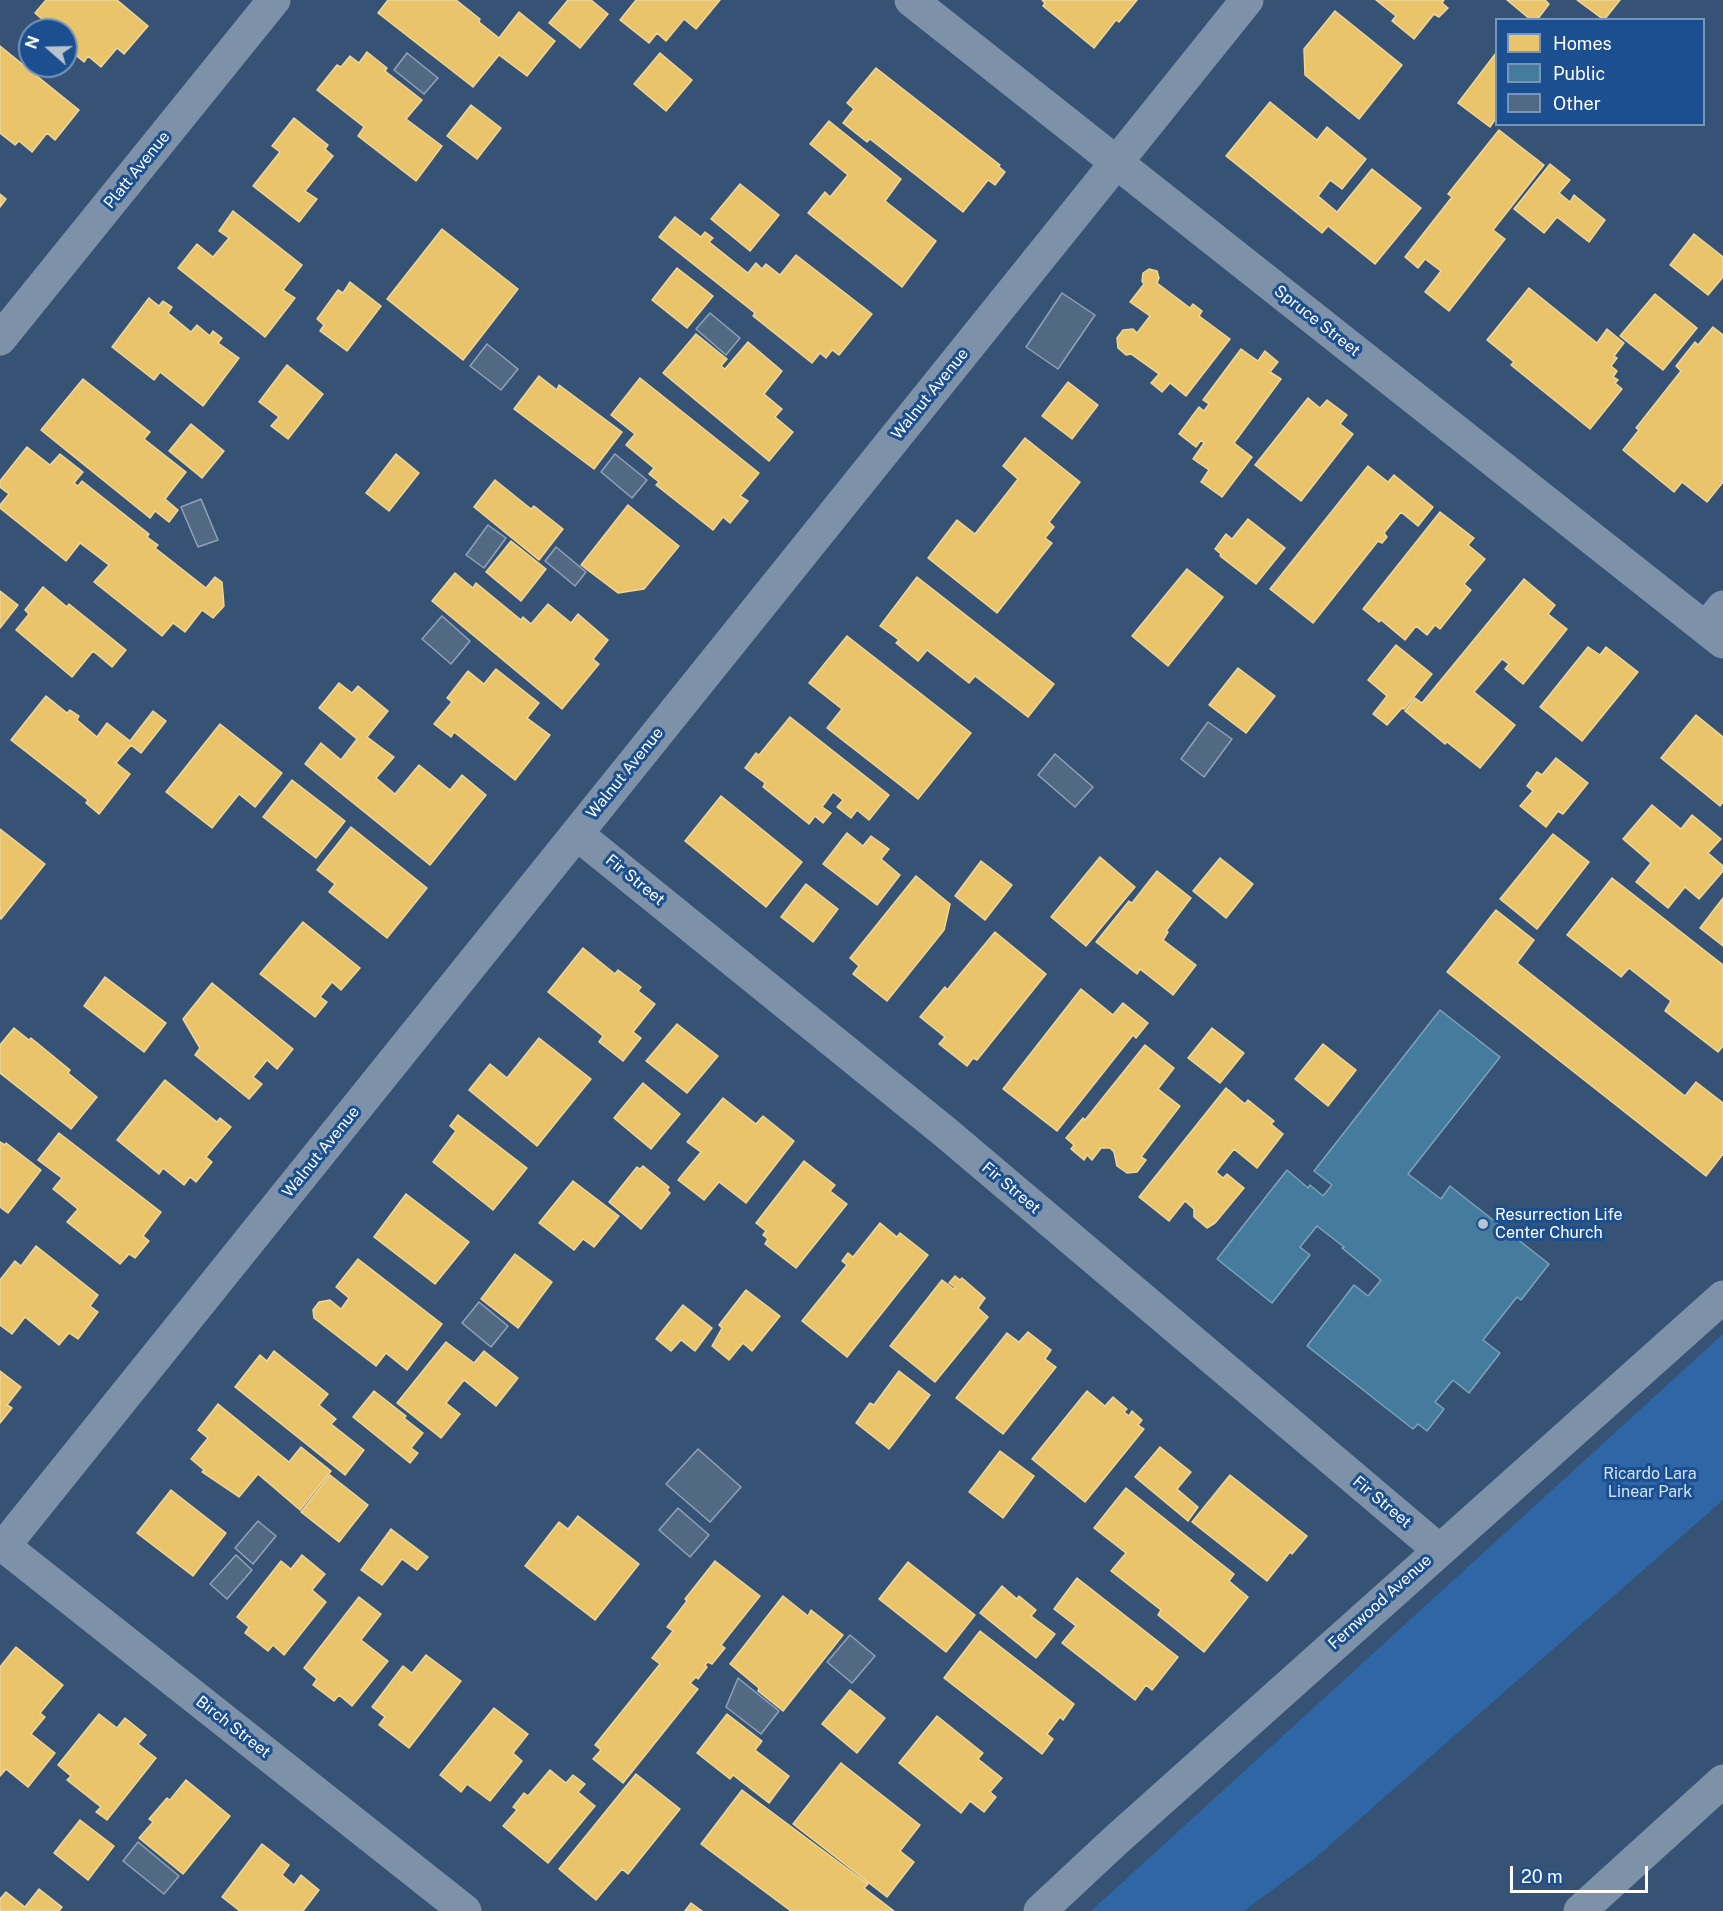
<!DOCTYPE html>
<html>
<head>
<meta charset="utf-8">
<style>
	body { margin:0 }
	#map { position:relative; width:1723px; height:1911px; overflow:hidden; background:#365274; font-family:"Public Sans",sans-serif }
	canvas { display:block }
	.legend { position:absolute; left:1495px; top:18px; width:210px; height:108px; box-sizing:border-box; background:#1b4f8f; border:2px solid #7695bc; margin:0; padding:8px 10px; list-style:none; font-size:18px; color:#fff }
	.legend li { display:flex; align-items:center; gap:12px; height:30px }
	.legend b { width:30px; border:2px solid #7695bc }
	.north { position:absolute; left:18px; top:18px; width:60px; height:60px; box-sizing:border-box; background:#1b4f8f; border:2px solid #7695bc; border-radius:50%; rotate:290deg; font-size:16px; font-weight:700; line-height:24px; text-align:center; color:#fff }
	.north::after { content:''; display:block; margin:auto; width:21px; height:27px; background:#b9c2ce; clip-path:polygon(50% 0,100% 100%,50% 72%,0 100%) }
	.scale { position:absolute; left:1510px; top:1866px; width:138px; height:27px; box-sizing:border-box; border:3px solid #fff; border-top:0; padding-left:8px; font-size:18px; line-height:21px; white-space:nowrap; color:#fff; -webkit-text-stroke:4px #1b4f8f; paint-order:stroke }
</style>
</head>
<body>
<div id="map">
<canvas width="1723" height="1911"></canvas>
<ul class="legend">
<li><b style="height:16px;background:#e9c46a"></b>Homes</li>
<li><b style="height:16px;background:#457b9d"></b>Public</li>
<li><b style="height:16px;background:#526984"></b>Other</li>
</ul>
<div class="north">N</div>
<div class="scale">20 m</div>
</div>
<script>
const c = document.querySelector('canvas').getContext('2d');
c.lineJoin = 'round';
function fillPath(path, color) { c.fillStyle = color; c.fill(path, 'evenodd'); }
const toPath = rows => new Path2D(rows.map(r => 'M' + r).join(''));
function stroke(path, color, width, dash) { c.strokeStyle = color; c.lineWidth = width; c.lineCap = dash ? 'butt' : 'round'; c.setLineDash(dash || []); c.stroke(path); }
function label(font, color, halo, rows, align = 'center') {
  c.font = font + ' "Public Sans",sans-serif'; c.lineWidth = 6; c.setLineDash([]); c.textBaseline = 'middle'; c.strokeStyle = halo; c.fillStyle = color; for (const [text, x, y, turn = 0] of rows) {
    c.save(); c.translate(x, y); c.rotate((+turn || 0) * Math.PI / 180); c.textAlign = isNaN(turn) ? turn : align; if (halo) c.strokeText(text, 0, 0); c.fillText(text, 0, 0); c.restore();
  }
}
const green = toPath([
	[1723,1334,1723,1500,1314,1859,1244,1911,1091,1911]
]);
const homes = toPath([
	[46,0,117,0,148,26,124,54,117,48,101,67,88,56,84,62,66,47,66,30,50,30,51,27,35,13,46,0],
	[388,0,456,0,480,19,479,22,499,38,519,12,555,41,527,76,499,55,473,87,378,13,388,0],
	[568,0,591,0,608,14,580,48,549,23,568,0],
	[636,0,720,0,696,29,684,19,666,41,657,33,649,43,620,20,636,0],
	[1042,0,1137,0,1119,22,1116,20,1094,48,1043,6,1045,3,1042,0],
	[1376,0,1444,0,1442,3,1448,8,1439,17,1434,14,1414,39,1392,21,1396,16,1376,0],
	[1507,0,1545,0,1549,4,1537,20,1531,20,1507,0],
	[1577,0,1620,0,1604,20,1577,0],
	[1335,11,1402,65,1359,119,1305,75,1304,49,1335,11],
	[0,46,79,110,55,140,47,133,32,152,19,141,15,145,0,133,0,46],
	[367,52,387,68,385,71,422,100,406,119,442,146,416,181,358,136,364,127,317,90,337,65,341,67,350,56,359,63,367,52],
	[660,53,692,80,666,111,634,84,660,53],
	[1496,53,1496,118,1490,127,1458,103,1496,53],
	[876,68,1000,165,998,166,1005,172,995,185,988,180,963,212,870,139,867,142,843,123,854,109,847,103,876,68],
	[1270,102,1317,140,1327,127,1366,159,1342,189,1330,180,1318,196,1337,212,1372,169,1421,208,1375,264,1328,226,1322,233,1226,156,1270,102],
	[471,105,501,128,477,159,447,136,471,105],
	[294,118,328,145,325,149,333,156,305,191,317,199,299,222,253,186,280,152,272,146,294,118],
	[829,121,901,179,885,201,936,241,902,287,808,213,825,192,830,197,848,175,810,144,829,121],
	[1499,130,1544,165,1493,230,1505,239,1449,311,1425,292,1441,271,1425,259,1418,268,1405,257,1452,197,1448,194,1499,130],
	[1550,164,1570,180,1559,193,1570,202,1574,195,1605,220,1589,242,1557,217,1544,233,1514,209,1550,164],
	[740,184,779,215,750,251,711,219,740,184],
	[0,194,6,199,0,207,0,194],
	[233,211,302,265,283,290,295,298,265,337,178,268,197,244,213,257,229,238,219,231,233,211],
	[675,217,701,237,705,232,713,238,709,242,748,273,756,263,762,269,766,264,780,275,796,255,872,314,839,355,832,350,826,358,820,353,812,363,753,316,755,313,659,237,675,217],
	[442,229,518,289,463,360,387,299,442,229],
	[1694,234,1723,257,1723,277,1708,295,1670,265,1694,234],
	[677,268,713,296,687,328,652,300,677,268],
	[1149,269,1157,271,1159,278,1157,283,1190,308,1193,304,1202,311,1199,316,1230,339,1186,396,1170,383,1162,392,1151,383,1159,374,1131,354,1126,355,1118,348,1117,338,1123,330,1133,329,1137,333,1150,316,1130,302,1144,284,1142,281,1143,273,1149,269],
	[350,282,381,306,347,351,320,331,324,325,317,319,338,290,343,293,350,282],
	[1529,288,1597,343,1607,329,1624,343,1614,356,1617,358,1611,366,1617,371,1613,377,1618,380,1615,383,1622,389,1590,429,1511,365,1514,362,1487,340,1529,288],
	[1655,294,1697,328,1663,370,1620,336,1655,294],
	[149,298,159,306,163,301,172,307,168,313,191,332,197,325,210,336,213,331,222,338,218,343,239,358,203,406,160,372,154,380,112,347,149,298],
	[1713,327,1723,335,1723,482,1707,502,1682,482,1674,492,1623,450,1639,430,1636,428,1681,371,1676,366,1695,342,1698,345,1713,327],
	[696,334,727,359,721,366,725,369,748,342,782,371,764,394,782,409,775,417,793,432,769,461,663,373,696,334],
	[1241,349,1258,361,1265,351,1278,362,1270,372,1281,379,1234,443,1252,457,1222,497,1201,482,1209,470,1193,459,1204,443,1201,440,1196,447,1179,434,1199,407,1204,411,1209,404,1203,400,1241,349],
	[287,365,323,394,288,439,271,426,279,417,259,402,287,365],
	[539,376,557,390,559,385,622,432,594,469,514,409,539,376],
	[640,378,759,473,740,496,748,501,730,523,723,517,713,530,656,485,659,482,649,474,654,468,626,445,635,434,611,415,640,378],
	[83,379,150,432,144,439,186,472,165,499,178,510,169,522,155,511,150,518,41,430,83,379],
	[1068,382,1098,405,1072,439,1042,416,1068,382],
	[1308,398,1320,408,1327,400,1347,415,1340,424,1353,434,1301,501,1255,465,1308,398],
	[191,424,224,451,202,478,169,451,191,424],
	[1025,438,1080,482,1049,522,1054,527,1045,538,1052,543,997,613,928,558,957,520,975,534,1018,479,1003,466,1025,438],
	[27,447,50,465,60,454,83,472,74,483,78,486,82,481,149,534,147,537,158,545,155,548,206,588,215,577,222,582,224,606,213,618,202,610,185,632,173,623,162,636,94,582,109,565,80,543,66,561,0,508,0,505,9,494,0,487,0,481,27,447],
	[396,454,419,473,389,511,366,493,396,454],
	[1368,466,1388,482,1394,475,1433,507,1418,526,1401,512,1384,533,1387,537,1382,543,1378,541,1313,623,1270,589,1368,466],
	[495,480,531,509,534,506,563,529,539,560,474,507,495,480],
	[628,505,679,546,644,589,618,593,581,565,628,505],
	[1440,512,1474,538,1468,545,1485,559,1464,584,1471,590,1440,629,1435,625,1427,635,1416,626,1405,640,1381,620,1379,622,1363,609,1440,512],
	[1248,519,1285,548,1256,584,1220,556,1221,554,1215,549,1226,534,1232,539,1248,519],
	[511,541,546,569,521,601,486,572,511,541],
	[1187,569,1223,597,1168,666,1132,636,1187,569],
	[455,573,473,588,476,583,521,620,523,617,531,624,548,604,571,623,578,614,608,640,593,659,599,664,562,709,432,601,455,573],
	[917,577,1054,684,1028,717,975,676,969,683,927,650,918,661,896,643,899,640,880,626,917,577],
	[1524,579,1555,605,1548,614,1567,629,1523,684,1505,669,1509,664,1502,659,1474,692,1515,725,1480,768,1447,742,1445,744,1405,711,1415,698,1422,703,1524,579],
	[43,587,67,607,69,604,126,650,112,667,93,651,72,677,16,630,29,614,25,610,43,587],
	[0,591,18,605,0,628,0,591],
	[847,636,971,733,918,799,827,728,842,709,809,683,847,636],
	[1396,645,1432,674,1404,709,1402,708,1387,725,1373,714,1387,696,1368,680,1396,645],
	[1588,647,1600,655,1606,647,1638,672,1582,741,1540,707,1588,647],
	[1238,668,1275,696,1246,733,1209,705,1238,668],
	[496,669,539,703,527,718,550,735,515,780,454,732,451,737,434,724,452,702,447,698,468,671,484,684,496,669],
	[339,683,352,693,358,686,388,711,367,737,394,757,376,778,395,794,419,765,450,790,462,775,486,795,430,865,305,764,321,743,341,760,357,739,319,708,339,683],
	[46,696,67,713,70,710,79,716,77,720,97,737,107,723,130,741,153,711,166,721,141,753,131,745,116,763,130,774,99,814,86,803,88,800,11,740,46,696],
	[1696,715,1723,737,1723,802,1720,806,1661,758,1696,715],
	[790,717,889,795,869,820,857,810,851,818,837,807,843,800,833,792,822,807,831,813,823,823,815,816,809,824,763,787,765,783,745,768,756,753,759,755,790,717],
	[220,724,282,773,255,807,239,794,212,828,166,792,220,724],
	[1556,758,1588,783,1563,814,1558,811,1546,827,1520,806,1533,791,1527,786,1537,772,1542,775,1556,758],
	[292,780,345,821,316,858,263,817,292,780],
	[721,796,802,862,766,907,685,841,721,796],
	[1652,805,1681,829,1692,815,1721,839,1708,853,1723,866,1723,871,1699,899,1685,887,1668,908,1636,882,1651,863,1623,839,1652,805],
	[351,827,427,888,387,938,329,892,335,884,317,870,351,827],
	[0,829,45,864,1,919,0,918,0,829],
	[847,833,863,846,871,836,889,849,881,859,900,875,877,905,823,864,847,833],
	[1553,834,1589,862,1537,929,1500,899,1553,834],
	[1100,857,1135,887,1086,946,1051,917,1100,857],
	[1220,858,1253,884,1226,918,1193,891,1220,858],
	[981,861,1012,885,985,920,955,896,981,861],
	[1157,871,1191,898,1166,931,1168,932,1163,940,1196,965,1173,995,1140,969,1137,974,1096,942,1129,901,1132,903,1157,871],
	[916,876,950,904,944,930,887,1001,853,974,859,966,850,958,916,876],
	[1612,878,1723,965,1723,1046,1718,1052,1665,1011,1671,1001,1629,968,1621,977,1567,935,1612,878],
	[806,884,838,909,813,942,781,917,806,884],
	[1723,898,1723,946,1700,928,1723,898],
	[1496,910,1534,940,1517,963,1685,1096,1696,1082,1723,1103,1723,1154,1706,1176,1447,972,1496,910],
	[303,922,360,968,341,990,332,982,320,997,327,1002,315,1017,260,974,303,922],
	[995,932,1046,974,977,1060,973,1058,967,1066,939,1044,945,1037,920,1017,945,987,947,990,995,932],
	[583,948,615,974,618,970,641,987,638,991,655,1004,633,1032,641,1038,623,1061,599,1042,603,1036,548,992,583,948],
	[105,977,166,1023,144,1052,84,1006,105,977],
	[212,983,293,1049,277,1069,267,1060,253,1077,262,1084,249,1099,195,1055,200,1048,183,1019,212,983],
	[1081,989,1113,1015,1123,1003,1148,1023,1136,1038,1133,1035,1057,1131,1003,1089,1081,989],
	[677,1024,718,1056,687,1093,646,1061,677,1024],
	[14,1028,29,1040,31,1038,70,1070,68,1073,97,1097,71,1129,0,1073,0,1045,14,1028],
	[1212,1028,1244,1053,1220,1083,1188,1058,1212,1028],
	[539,1038,591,1079,537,1146,469,1090,490,1064,507,1078,539,1038],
	[1323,1044,1356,1070,1328,1106,1295,1079,1323,1044],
	[1145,1045,1174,1068,1158,1089,1180,1106,1141,1157,1146,1160,1137,1172,1127,1173,1117,1166,1114,1152,1110,1148,1101,1148,1092,1160,1087,1155,1084,1160,1071,1149,1074,1145,1066,1138,1083,1118,1085,1120,1145,1045],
	[165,1080,217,1122,220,1118,231,1127,206,1157,212,1162,196,1182,190,1177,184,1185,163,1168,159,1174,117,1140,165,1080],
	[643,1083,680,1114,651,1149,614,1118,643,1083],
	[1226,1088,1245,1104,1248,1100,1274,1121,1271,1124,1283,1134,1257,1168,1234,1149,1216,1172,1223,1178,1227,1174,1244,1188,1215,1223,1207,1228,1194,1217,1194,1209,1185,1201,1169,1221,1139,1197,1226,1088],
	[723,1098,756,1124,763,1116,794,1141,746,1203,719,1182,704,1200,678,1180,701,1152,687,1142,723,1098],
	[458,1115,527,1168,493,1210,433,1162,456,1131,450,1126,458,1115],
	[59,1133,161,1212,143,1236,149,1241,135,1258,129,1254,120,1264,67,1222,78,1209,53,1189,62,1178,38,1160,59,1133],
	[0,1142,5,1145,6,1143,41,1170,8,1213,0,1207,0,1142],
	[804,1161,835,1185,830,1191,847,1204,796,1268,765,1244,768,1239,763,1235,766,1231,756,1223,804,1161],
	[643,1166,669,1187,667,1190,670,1193,641,1229,609,1202,637,1167,640,1169,643,1166],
	[573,1181,619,1216,594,1247,583,1239,574,1250,539,1223,573,1181],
	[406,1194,469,1242,435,1284,374,1237,406,1194],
	[880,1223,897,1237,900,1233,928,1255,847,1357,802,1321,847,1265,842,1261,848,1253,853,1257,880,1223],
	[36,1246,98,1295,90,1306,98,1312,78,1339,69,1333,59,1345,25,1317,12,1334,0,1325,0,1280,15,1261,21,1266,36,1246],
	[515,1254,552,1282,518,1328,481,1299,515,1254],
	[358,1259,442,1324,407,1370,386,1353,376,1366,314,1318,313,1310,319,1302,330,1300,341,1309,349,1298,336,1287,358,1259],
	[955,1276,960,1280,962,1278,985,1298,978,1308,988,1317,935,1382,890,1346,942,1280,954,1289,955,1287,949,1283,955,1276],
	[746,1290,780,1316,752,1351,743,1343,729,1360,712,1346,722,1328,719,1325,746,1290],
	[683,1305,712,1328,695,1351,681,1340,671,1351,656,1339,683,1305],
	[1028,1332,1051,1350,1045,1359,1056,1367,1003,1434,956,1398,1007,1333,1019,1342,1028,1332],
	[446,1342,474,1363,484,1351,518,1378,496,1406,464,1380,446,1403,460,1414,441,1438,397,1403,446,1342],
	[274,1351,328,1394,319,1405,336,1419,331,1424,364,1450,345,1475,235,1387,260,1355,267,1361,274,1351],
	[0,1371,21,1387,7,1405,12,1408,0,1423,0,1371],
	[899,1371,930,1395,889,1449,856,1423,870,1403,874,1405,899,1371],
	[374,1391,406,1416,404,1418,423,1433,411,1448,418,1453,410,1463,353,1417,374,1391],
	[1087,1391,1105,1406,1113,1397,1127,1409,1124,1412,1129,1416,1132,1411,1142,1420,1138,1425,1144,1429,1085,1502,1032,1459,1087,1391],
	[218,1404,289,1462,301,1447,331,1471,300,1510,258,1474,239,1497,202,1472,204,1470,191,1459,208,1438,198,1430,218,1404],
	[1160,1447,1191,1472,1177,1489,1198,1507,1188,1521,1135,1477,1160,1447],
	[1000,1451,1034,1476,1003,1518,969,1492,1000,1451],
	[330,1475,368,1505,339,1542,301,1512,330,1475],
	[1230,1475,1307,1536,1292,1554,1290,1552,1267,1581,1192,1522,1230,1475],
	[1126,1488,1234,1574,1229,1581,1248,1597,1204,1652,1158,1615,1161,1610,1111,1571,1126,1553,1094,1528,1126,1488],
	[171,1490,226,1533,193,1576,137,1533,171,1490],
	[578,1516,639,1564,595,1620,525,1566,559,1522,568,1529,578,1516],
	[391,1529,428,1557,417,1570,402,1559,382,1585,361,1570,391,1529],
	[302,1555,325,1574,312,1590,326,1602,284,1655,273,1645,268,1651,245,1633,249,1627,237,1617,281,1561,291,1569,302,1555],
	[715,1561,760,1596,721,1645,725,1648,712,1664,708,1662,705,1665,707,1667,698,1679,696,1677,690,1683,698,1689,623,1783,593,1759,601,1750,595,1745,660,1664,652,1658,673,1631,667,1627,687,1601,685,1599,715,1561],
	[908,1562,975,1615,946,1652,879,1599,908,1562],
	[1077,1578,1178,1657,1152,1690,1146,1685,1135,1700,1062,1643,1076,1626,1054,1609,1077,1578],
	[1002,1586,1017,1599,1019,1596,1036,1610,1031,1616,1055,1634,1036,1658,980,1613,1002,1586],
	[783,1596,808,1616,811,1610,843,1635,783,1711,758,1691,759,1688,730,1664,783,1596],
	[359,1597,381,1614,361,1640,388,1661,352,1706,339,1695,334,1701,313,1685,317,1679,304,1668,359,1597],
	[980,1631,1074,1704,1063,1720,1060,1717,1047,1734,1053,1739,1042,1754,944,1678,980,1631],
	[16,1647,63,1685,40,1713,45,1717,31,1734,55,1753,28,1787,6,1769,0,1776,0,1667,16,1647],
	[426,1655,461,1681,409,1748,379,1725,385,1717,372,1707,403,1666,412,1673,426,1655],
	[850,1690,885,1718,857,1753,822,1724,850,1690],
	[494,1708,528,1734,513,1753,522,1761,490,1801,467,1784,461,1792,440,1775,494,1708],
	[99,1714,117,1728,125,1718,146,1735,138,1744,156,1758,107,1820,96,1812,101,1807,67,1780,71,1776,58,1765,99,1714],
	[727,1714,762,1741,755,1750,789,1776,769,1803,733,1775,730,1779,697,1753,727,1714],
	[937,1716,983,1753,978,1759,1002,1778,990,1792,996,1797,984,1812,970,1801,961,1813,899,1763,937,1716],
	[841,1763,920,1825,900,1851,914,1862,887,1897,793,1824,841,1763],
	[550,1770,566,1783,573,1775,585,1784,578,1792,595,1806,548,1863,503,1826,517,1810,513,1807,524,1793,528,1796,550,1770],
	[636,1774,680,1809,628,1874,622,1869,596,1900,559,1869,636,1774],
	[186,1780,230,1816,183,1874,139,1838,153,1822,149,1819,167,1798,170,1800,186,1780],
	[742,1790,868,1884,864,1888,894,1911,791,1911,701,1844,742,1790],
	[80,1820,114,1846,88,1880,54,1853,80,1820],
	[262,1844,289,1865,282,1875,294,1885,301,1875,319,1890,303,1911,240,1911,222,1897,262,1844],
	[39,1889,62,1907,59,1911,0,1911,0,1899,6,1892,25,1907,39,1889],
	[691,1903,702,1911,685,1911,691,1903]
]);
const public = toPath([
	[1440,1010,1500,1057,1408,1174,1441,1199,1450,1186,1549,1264,1521,1300,1517,1297,1483,1340,1500,1353,1469,1393,1453,1380,1435,1402,1444,1409,1427,1431,1418,1424,1413,1429,1307,1346,1354,1285,1368,1296,1381,1280,1342,1248,1344,1247,1317,1226,1300,1247,1310,1255,1272,1303,1217,1259,1287,1170,1308,1188,1310,1185,1323,1196,1332,1185,1314,1171,1440,1010]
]);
const building = toPath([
	[407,53,438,78,424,94,394,70,407,53],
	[1062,293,1095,315,1058,369,1026,347,1062,293],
	[710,313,740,338,726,355,696,329,710,313],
	[487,344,518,369,501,390,470,366,487,344],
	[615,454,647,480,632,498,601,472,615,454],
	[201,499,218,540,198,547,181,507,201,499],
	[488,525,506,538,484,568,466,555,488,525],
	[556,547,586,572,575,586,545,561,556,547],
	[442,616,470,641,451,664,422,639,442,616],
	[1208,722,1232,739,1204,777,1181,759,1208,722],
	[1055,754,1093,787,1075,807,1038,775,1055,754],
	[479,1302,508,1326,491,1347,462,1323,479,1302],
	[698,1449,741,1487,710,1522,666,1484,698,1449],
	[678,1508,709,1535,690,1557,659,1530,678,1508],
	[258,1521,276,1536,253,1564,235,1548,258,1521],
	[236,1555,252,1570,227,1599,210,1584,236,1555],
	[850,1635,875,1656,852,1683,827,1662,850,1635],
	[738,1678,779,1711,761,1734,726,1707,738,1678],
	[138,1842,179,1876,164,1894,123,1861,138,1842]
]);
const minor = toPath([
	[911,0,1723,642],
	[0,339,274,0],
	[1706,628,1723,607],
	[577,834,945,1132,1439,1550],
	[0,1543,465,1911],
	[4,1546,1247,0],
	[1040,1911,1115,1841,1723,1297]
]);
const highway = toPath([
	[1580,1911,1723,1781]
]);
const markers = [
	[1483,1224,6,"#b9c2ce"]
];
const streetNames = [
	["Platt Avenue",137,170,-51],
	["Spruce Street",1317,321,38],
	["Walnut Avenue",930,394,-51],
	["Walnut Avenue",625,773,-51],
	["Fir Street",635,880,39],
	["Walnut Avenue",321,1152,-51],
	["Fir Street",1011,1188,40],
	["Fir Street",1382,1502,40],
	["Fernwood Avenue",1380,1602,-42],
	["Birch Street",233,1727,38]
];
const poiNames = [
	["Resurrection Life",1495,1215],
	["Center Church",1495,1233]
];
const parkNames = [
	["Ricardo Lara",1650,1474],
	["Linear Park",1650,1492]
];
fillPath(green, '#2f66a5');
fillPath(homes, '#e9c46a');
stroke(homes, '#f0d697', 1.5);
fillPath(public, '#457b9d');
stroke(public, '#7da3ba', 1.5);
fillPath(building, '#526984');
stroke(building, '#92a2b6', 1.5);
stroke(minor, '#7d92a8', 33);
stroke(highway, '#7e92a7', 33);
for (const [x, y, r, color] of markers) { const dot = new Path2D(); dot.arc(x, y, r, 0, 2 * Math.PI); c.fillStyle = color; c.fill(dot); stroke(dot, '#1b4f8f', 2); }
label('16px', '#fff', '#1b4f8f', streetNames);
label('16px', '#fff', '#1b4f8f', poiNames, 'left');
label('16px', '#cfe3fa', '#1b4f8f', parkNames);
</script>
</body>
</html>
